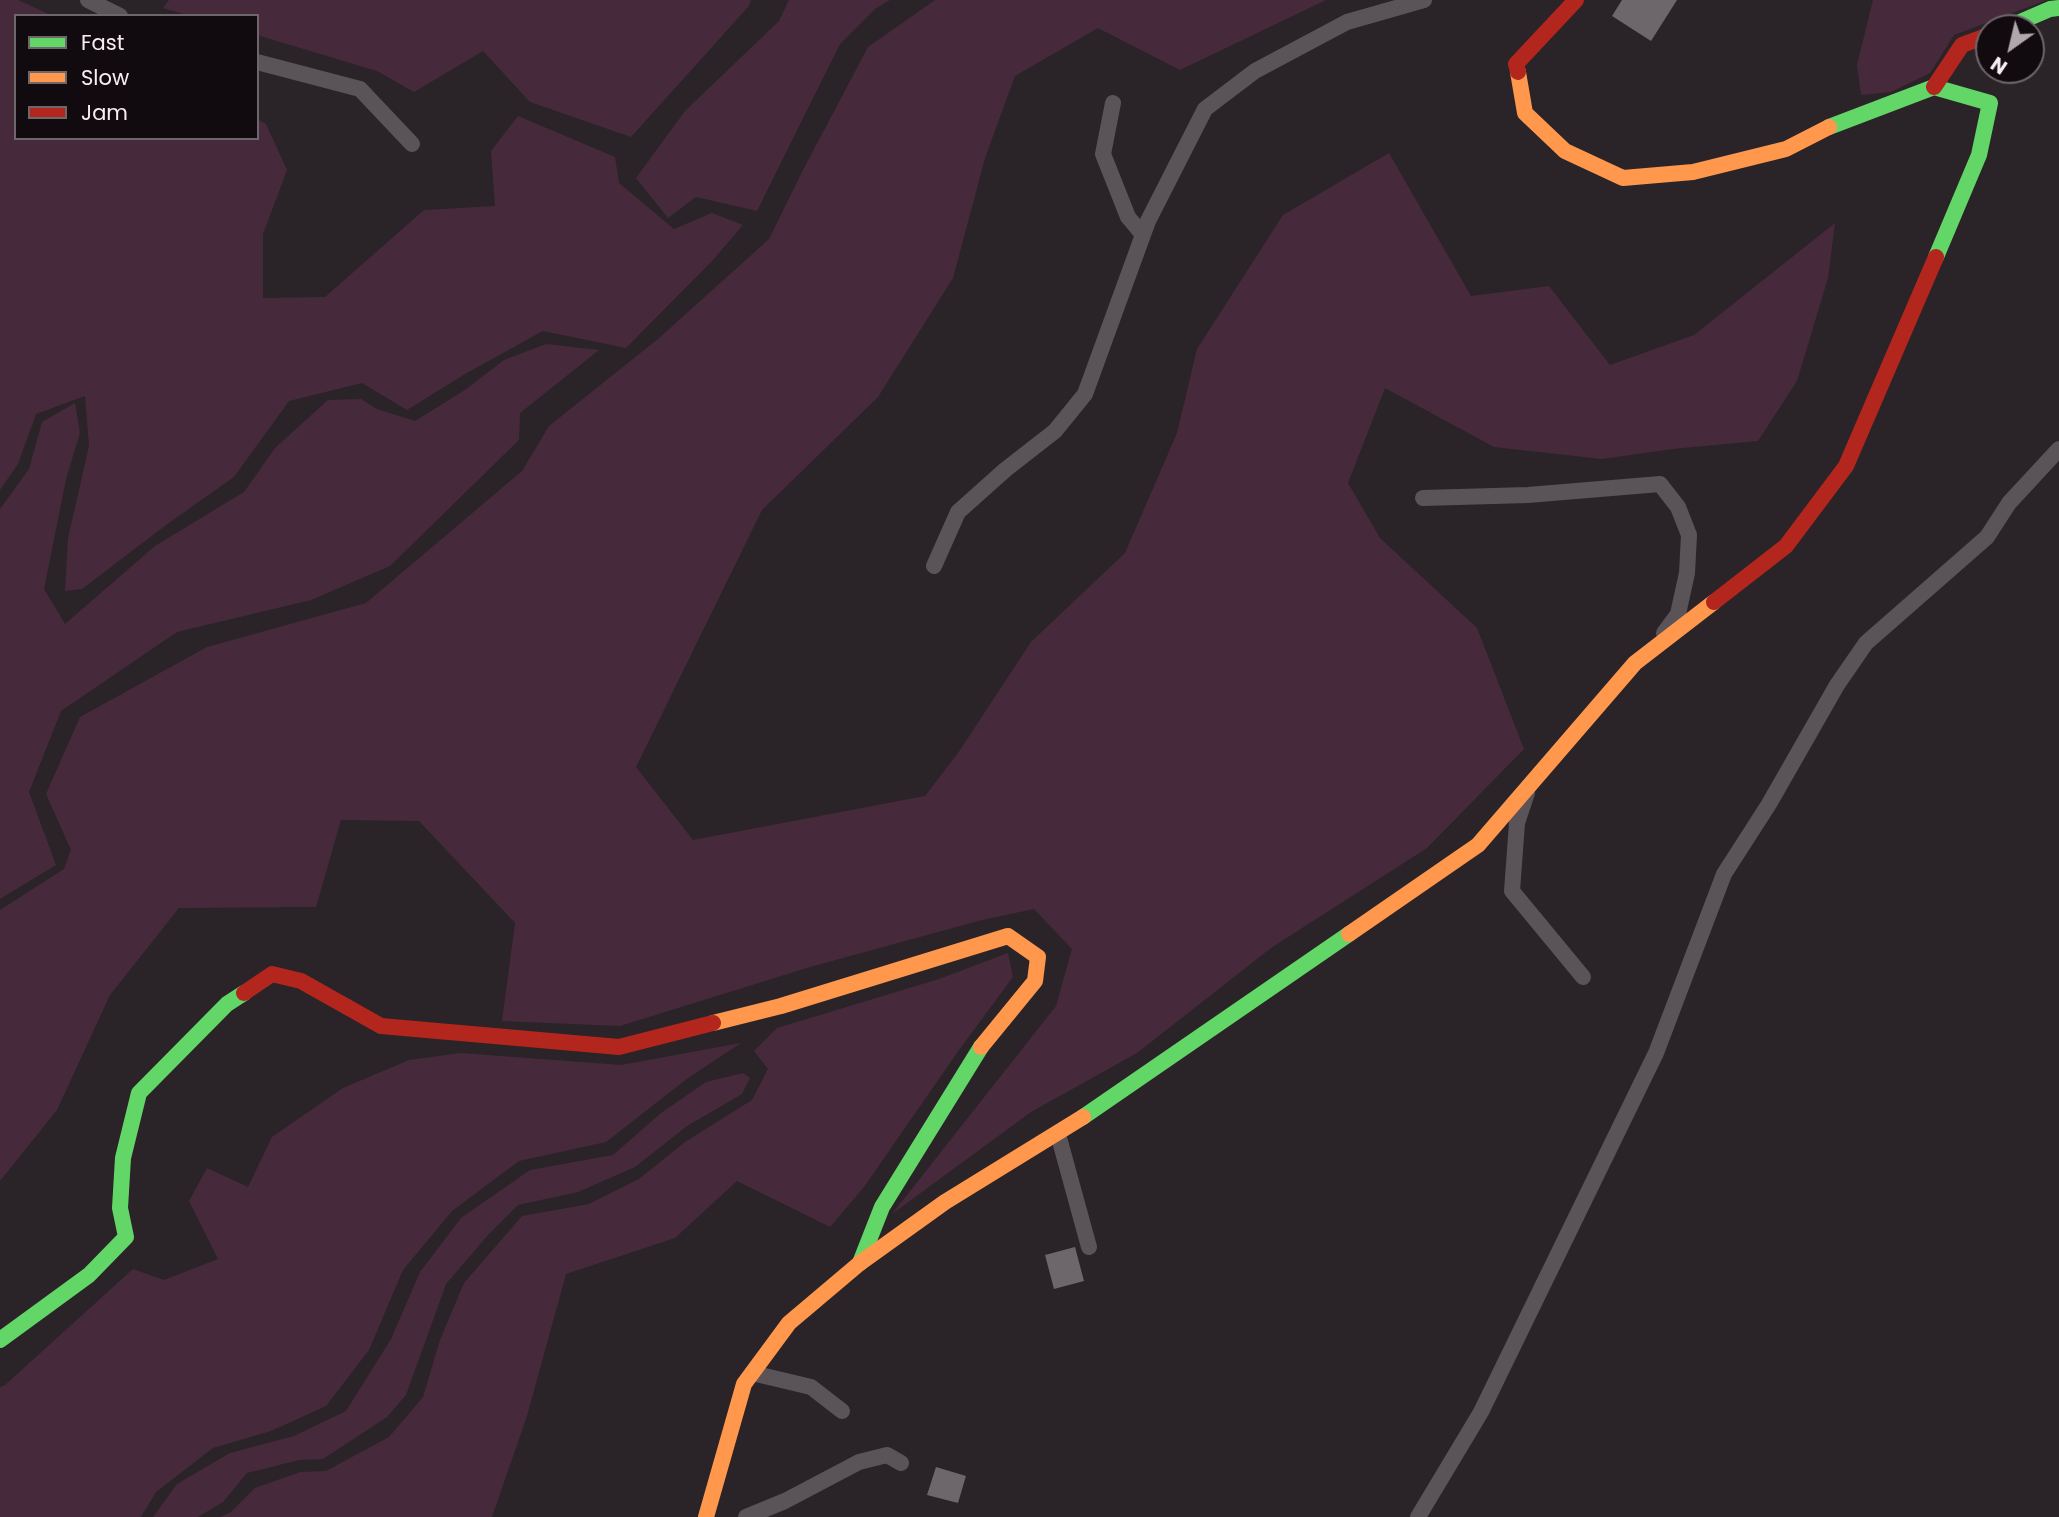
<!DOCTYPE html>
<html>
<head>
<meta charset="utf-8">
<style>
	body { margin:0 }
	#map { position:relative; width:2059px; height:1517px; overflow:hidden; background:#2a2327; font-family:Poppins,sans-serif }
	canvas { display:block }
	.legend { position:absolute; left:14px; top:14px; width:245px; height:126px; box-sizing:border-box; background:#110b0f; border:2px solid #6d666a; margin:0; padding:9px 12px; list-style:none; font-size:21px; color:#f7eef3 }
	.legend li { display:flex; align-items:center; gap:14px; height:35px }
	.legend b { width:35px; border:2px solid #6d666a }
	.north { position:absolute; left:1975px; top:14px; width:70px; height:70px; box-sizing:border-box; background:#110b0f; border:2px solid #6d666a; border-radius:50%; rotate:214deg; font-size:19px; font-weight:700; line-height:28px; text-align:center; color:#f7eef3 }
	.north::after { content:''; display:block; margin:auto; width:24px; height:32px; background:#afa7ac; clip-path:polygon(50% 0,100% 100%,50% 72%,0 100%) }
</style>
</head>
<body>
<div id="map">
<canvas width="2059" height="1517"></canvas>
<ul class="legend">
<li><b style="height:9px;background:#63d668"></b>Fast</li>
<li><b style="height:9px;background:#ff974d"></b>Slow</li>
<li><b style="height:9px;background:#b3261e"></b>Jam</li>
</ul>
<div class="north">N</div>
</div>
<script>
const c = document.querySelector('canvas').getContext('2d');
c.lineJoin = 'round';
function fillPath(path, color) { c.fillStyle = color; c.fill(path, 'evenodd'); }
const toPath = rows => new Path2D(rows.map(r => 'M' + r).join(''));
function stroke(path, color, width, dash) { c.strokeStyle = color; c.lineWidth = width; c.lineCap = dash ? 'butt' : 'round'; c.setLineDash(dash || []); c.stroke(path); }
const green = toPath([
	[0,0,18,0,53,16,16,16,16,138,257,138,257,119,266,124,287,170,263,234,263,298,325,297,424,210,495,206,491,151,518,116,615,157,619,183,674,229,712,213,743,225,712,261,626,348,543,331,465,374,407,410,362,383,289,401,234,477,166,525,82,589,65,591,68,538,89,446,85,396,36,414,18,464,0,490],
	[169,0,751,0,749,6,631,137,530,102,483,51,414,92,377,71,257,35,257,16,190,16,163,8],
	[789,0,890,0,875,9,840,44,757,211,696,197,668,218,636,178,685,111,779,21],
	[935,0,1326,0,1180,70,1098,28,1015,76,985,158,953,278,878,397,762,510,636,767,693,840,925,796,958,753,1031,642,1125,553,1177,433,1197,349,1283,215,1389,153,1471,296,1549,286,1610,365,1694,335,1835,223,1828,278,1797,381,1758,441,1672,449,1602,459,1494,447,1385,388,1348,483,1380,538,1477,628,1524,749,1427,848,1271,948,1137,1053,1031,1112,892,1214,1056,1006,1072,949,1034,909,982,920,810,967,620,1026,502,1021,515,923,419,821,341,820,316,907,179,908,110,995,57,1110,0,1181,0,910,64,869,71,850,46,794,80,717,207,647,366,603,522,471,549,426,658,339,769,239,802,172,868,47],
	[1873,0,2047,0,1954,35,1930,73,1891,92,1861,95,1857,65],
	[546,344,599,350,520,413,519,440,390,566,311,600,177,632,61,711,29,792,56,865,0,899,0,509,29,469,42,422,75,403,80,433,66,479,44,589,65,624,155,546,244,492,275,448,328,400,361,399,377,409,415,421,465,390,504,360],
	[1008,953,1013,977,959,1050,864,1187,830,1227,737,1181,675,1238,566,1274,527,1416,492,1517,220,1517,231,1512,255,1488,300,1472,326,1471,389,1437,423,1397,440,1340,464,1283,522,1216,589,1204,639,1179,685,1142,752,1100,768,1069,754,1051,777,1028,939,979],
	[741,1043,688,1078,606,1142,519,1161,452,1211,403,1270,369,1350,326,1406,271,1431,213,1448,156,1492,141,1517,0,1517,0,1387,5,1385,133,1269,164,1280,218,1259,189,1201,207,1168,248,1187,272,1137,343,1088,409,1060,461,1053,621,1065],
	[743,1073,750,1078,742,1094,687,1126,635,1167,578,1192,518,1205,489,1234,446,1284,406,1395,387,1417,323,1459,299,1460,247,1473,223,1502,198,1517,153,1517,177,1484,230,1453,294,1436,346,1411,391,1339,420,1272,461,1218,530,1170,613,1155,661,1113,706,1082]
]);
const building = toPath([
	[1622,0,1677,0,1651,41,1612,16],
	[1075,1247,1084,1281,1054,1289,1045,1255],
	[936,1467,966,1476,958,1503,927,1495]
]);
const street = toPath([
	[88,0,120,16],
	[257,62,360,89,412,144],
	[1113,103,1103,154,1128,217,1143,235],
	[1423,498,1528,495,1660,484,1678,507,1689,535,1687,573,1678,614,1664,633],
	[934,566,958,512,1005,470,1055,431,1085,394,1148,221,1205,109,1255,71,1347,22,1424,0],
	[1527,793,1517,823,1512,891,1583,977],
	[1058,1134,1089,1247],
	[752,1373,811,1387,842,1411],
	[746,1517,785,1501,859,1462,887,1455,901,1463],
	[1418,1517,1481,1412,1656,1053,1724,874,1769,804,1837,685,1866,643,1987,537,2009,503,2059,449]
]);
const fast = toPath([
	[2006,28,2050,9,2059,8],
	[1829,127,1934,87,1990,103,1979,155,1936,257],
	[1083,1117,1349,934],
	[860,1263,882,1207,981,1047],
	[0,1340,89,1275,126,1237,120,1208,123,1158,139,1093,227,1004,244,993]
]);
const slow = toPath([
	[1518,72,1525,113,1565,151,1623,178,1693,172,1786,149,1829,127],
	[1349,934,1478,845,1635,663,1714,602],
	[713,1023,781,1006,1008,936,1038,957,1035,981,981,1047],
	[706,1517,744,1384,789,1323,860,1263,945,1202,1083,1117]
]);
const jam = toPath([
	[1518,72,1516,64,1576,0],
	[1934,87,1962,45,1989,35],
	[1714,602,1786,546,1846,466,1936,257],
	[244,993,272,974,301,981,381,1026,619,1047,713,1023]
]);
fillPath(green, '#462a3c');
fillPath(building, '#6d676b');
stroke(street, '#5a5458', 16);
stroke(fast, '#63d668', 16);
stroke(slow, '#ff974d', 16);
stroke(jam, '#b3261e', 16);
</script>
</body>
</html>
